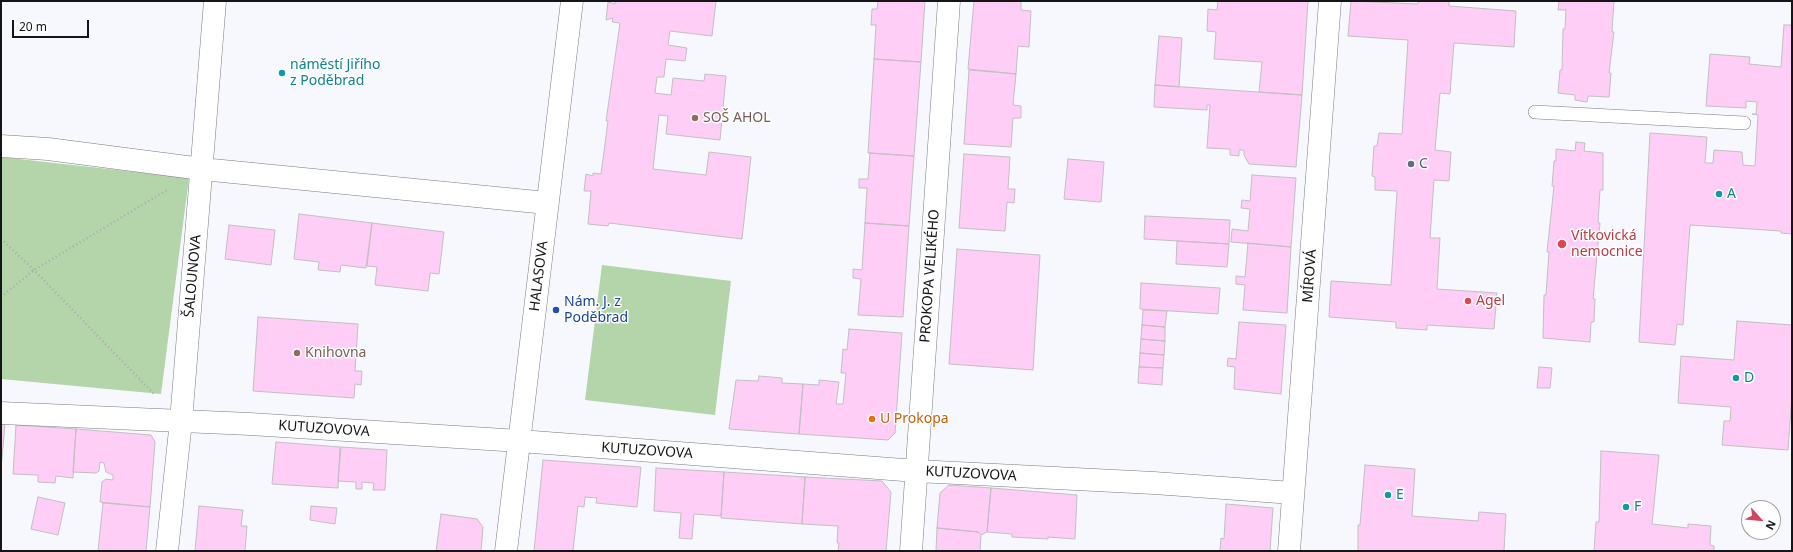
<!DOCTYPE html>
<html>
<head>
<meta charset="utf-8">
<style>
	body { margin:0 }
	#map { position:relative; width:1793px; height:552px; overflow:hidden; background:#f6f8fe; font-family:"Noto Sans",sans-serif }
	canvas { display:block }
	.frame { position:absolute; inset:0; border:2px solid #151517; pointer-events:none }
	.north { position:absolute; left:1741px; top:500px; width:40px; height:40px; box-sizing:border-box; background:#fff; border:1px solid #a1a1a2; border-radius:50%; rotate:117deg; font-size:11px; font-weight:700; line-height:16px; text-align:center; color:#151517 }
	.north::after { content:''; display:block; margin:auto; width:14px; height:18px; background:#d5445e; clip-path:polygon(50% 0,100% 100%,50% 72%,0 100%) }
	.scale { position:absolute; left:12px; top:20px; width:77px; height:18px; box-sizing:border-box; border:2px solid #151517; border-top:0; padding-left:5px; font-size:12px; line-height:14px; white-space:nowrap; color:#151517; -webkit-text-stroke:3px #fff; paint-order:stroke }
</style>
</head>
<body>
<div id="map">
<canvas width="1793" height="552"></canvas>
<div class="frame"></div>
<div class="north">N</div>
<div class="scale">20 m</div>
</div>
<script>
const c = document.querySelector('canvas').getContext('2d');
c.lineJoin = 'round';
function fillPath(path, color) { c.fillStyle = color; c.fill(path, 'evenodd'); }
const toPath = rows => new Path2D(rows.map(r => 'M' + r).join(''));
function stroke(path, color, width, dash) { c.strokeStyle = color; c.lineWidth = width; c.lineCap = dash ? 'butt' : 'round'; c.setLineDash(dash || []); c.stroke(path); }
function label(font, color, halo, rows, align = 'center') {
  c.font = font + ' "Noto Sans",sans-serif'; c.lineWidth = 3; c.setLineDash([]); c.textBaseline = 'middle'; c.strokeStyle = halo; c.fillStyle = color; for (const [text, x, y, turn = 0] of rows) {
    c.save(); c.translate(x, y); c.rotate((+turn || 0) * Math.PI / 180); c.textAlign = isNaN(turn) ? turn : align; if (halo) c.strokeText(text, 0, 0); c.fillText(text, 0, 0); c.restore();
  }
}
const green = toPath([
	[1,157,189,178,161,394,1,379],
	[602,265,731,281,715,415,585,400]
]);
const building = toPath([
	[615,1,716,1,712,36,670,31,668,45,687,48,685,61,666,59,664,77,657,77,655,93,671,95,673,78,704,81,705,74,726,76,720,140,666,134,668,116,659,115,653,169,706,175,709,152,751,157,742,239,609,223,608,226,588,224,591,191,584,191,586,174,593,176,593,173,601,174,608,121,606,121,620,23,612,22,613,18,606,20,608,2,615,4,615,1],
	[878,1,925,1,921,62,874,59,876,25,871,25,872,9,877,9,878,1],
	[974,1,1021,1,1021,10,1031,11,1029,47,1018,46,1016,74,968,69,974,1],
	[1218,1,1308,1,1302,95,1259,92,1262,62,1214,59,1216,32,1207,31,1208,9,1217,10,1218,1],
	[1351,1,1418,4,1418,1,1449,1,1449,6,1516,11,1514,47,1454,43,1450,94,1440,93,1435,150,1451,152,1449,181,1434,180,1430,238,1440,238,1437,289,1497,293,1494,329,1427,325,1427,330,1396,328,1396,322,1329,317,1331,281,1391,285,1397,191,1375,190,1375,177,1372,176,1374,146,1377,146,1379,133,1402,134,1408,40,1348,36,1351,1],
	[1559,1,1614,1,1612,32,1614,32,1609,73,1611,73,1609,97,1588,96,1587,102,1575,100,1575,95,1558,93,1560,70,1562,70,1563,29,1565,29,1566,10,1558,10,1559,1],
	[1784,25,1792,25,1792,234,1781,233,1781,231,1690,225,1683,325,1677,324,1675,345,1639,342,1650,133,1707,137,1705,163,1713,163,1714,150,1742,152,1743,165,1755,166,1758,115,1752,114,1756,114,1757,102,1746,101,1746,108,1706,106,1710,54,1750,57,1749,64,1781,67,1784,25],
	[1159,36,1182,38,1179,87,1155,85,1159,36],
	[874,59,921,62,914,156,868,153,874,59],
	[969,70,1016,74,1013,105,1021,106,1021,118,1013,118,1011,147,964,144,969,70],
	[1155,85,1302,95,1296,167,1249,164,1244,155,1244,150,1239,150,1239,156,1230,155,1230,149,1207,148,1210,105,1207,105,1207,110,1154,107,1155,85],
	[1576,142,1585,143,1584,151,1603,153,1603,190,1600,190,1598,223,1600,223,1593,299,1595,299,1594,322,1591,322,1590,342,1543,338,1544,295,1546,295,1549,252,1547,252,1554,186,1552,186,1554,161,1556,161,1556,149,1575,151,1576,142],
	[870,153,914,156,909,226,865,223,867,188,859,188,859,179,868,179,870,153],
	[964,154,1010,157,1008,189,1015,189,1014,203,1007,202,1005,231,959,228,964,154],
	[1068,159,1104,162,1101,202,1064,199,1068,159],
	[1252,175,1296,178,1291,247,1231,242,1232,229,1248,231,1250,209,1241,208,1242,200,1250,201,1252,175],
	[299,214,372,223,366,268,341,265,340,272,318,270,319,262,294,259,299,214],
	[1145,216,1230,220,1229,244,1144,239,1145,216],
	[372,223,444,232,439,274,430,273,428,291,375,285,377,267,367,266,372,223],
	[865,223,909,226,903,317,858,315,861,279,853,278,853,269,862,270,865,223],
	[229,225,275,230,271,265,225,259,229,225],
	[1177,241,1229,244,1227,267,1176,264,1177,241],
	[1248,243,1291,247,1287,313,1243,310,1245,285,1236,284,1236,276,1245,277,1248,243],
	[957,249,1040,255,1033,370,949,364,957,249],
	[1141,283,1220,288,1218,314,1140,309,1141,283],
	[1143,310,1167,311,1165,327,1142,325,1143,310],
	[258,317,358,324,355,371,362,371,361,385,355,384,354,398,253,391,258,317],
	[1737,321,1792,325,1792,396,1788,450,1722,445,1724,421,1730,421,1731,407,1678,403,1681,356,1734,360,1737,321],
	[1239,322,1286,325,1281,394,1234,389,1235,367,1227,366,1228,358,1236,359,1239,322],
	[1142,325,1165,327,1165,341,1141,339,1142,325],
	[849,329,902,333,895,433,888,440,799,434,803,384,819,385,819,380,839,382,836,404,843,404,846,373,841,373,843,349,847,350,849,329],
	[1141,339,1165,341,1164,355,1140,353,1141,339],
	[1140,353,1164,355,1163,368,1139,367,1140,353],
	[1139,367,1163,368,1162,385,1138,383,1139,367],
	[1539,367,1552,368,1550,388,1537,388,1539,367],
	[759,376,782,378,782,383,803,384,799,434,729,429,736,380,758,381,759,376],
	[1,424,5,424,1,469,1,424],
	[16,425,76,429,73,478,56,476,55,483,38,482,38,475,13,474,16,425],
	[76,429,151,435,155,442,150,507,100,502,102,482,106,479,113,480,113,475,106,472,104,463,100,462,99,471,96,473,73,472,76,429],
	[276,442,340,447,338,488,272,484,276,442],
	[341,447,387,450,385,490,373,490,374,483,362,482,362,489,356,489,356,482,338,481,341,447],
	[1601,451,1659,455,1652,524,1688,528,1688,524,1711,526,1710,545,1714,546,1714,551,1594,551,1596,522,1599,522,1601,451],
	[543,460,641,467,637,507,596,503,597,498,585,497,584,507,578,506,573,551,534,551,543,460],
	[1365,465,1415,469,1412,516,1478,521,1479,512,1506,514,1504,551,1358,551,1358,525,1360,525,1365,465],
	[656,468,724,472,721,516,694,514,692,539,679,538,681,513,654,511,656,468],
	[724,472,805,477,802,524,721,518,724,472],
	[805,477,882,481,891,492,886,551,838,551,839,543,837,543,838,526,802,524,805,477],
	[949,485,991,488,987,532,981,535,978,532,937,528,940,493,949,485],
	[991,488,1077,495,1075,539,1048,537,1048,539,1012,537,1012,534,987,532,991,488],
	[38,497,65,503,58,535,31,529,38,497],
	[103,503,150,507,146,551,98,551,103,503],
	[1226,504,1273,508,1270,551,1220,551,1221,538,1224,539,1226,504],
	[199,506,243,510,241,526,247,526,245,551,195,551,199,506],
	[311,506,337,508,335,524,310,520,311,506],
	[441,514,477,519,483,527,481,551,436,551,441,514],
	[937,528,978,532,981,535,980,551,936,551,937,528]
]);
const path = toPath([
	[1,239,34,270,155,395],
	[1,297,34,270,167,190]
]);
const lane = toPath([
	[1535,112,1744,123]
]);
const street = toPath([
	[1,146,48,149,202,169,547,203],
	[1,413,250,424,520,441,917,471,1154,483,1293,493],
	[167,551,181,421,215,1],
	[506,551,572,1],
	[911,551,949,1],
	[1289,551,1330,1]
]);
const markers = [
	[282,73,4,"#0f9aa8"],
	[695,118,4,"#8d6e63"],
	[1411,164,4,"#5c6f8a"],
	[1719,194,4,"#0f9aa8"],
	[1562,244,5,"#e0444e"],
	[1468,301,4,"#e0444e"],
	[556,310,4,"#1a4fb4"],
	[297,353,4,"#8d6e63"],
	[1736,378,4,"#0f9aa8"],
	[872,419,4,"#e8710a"],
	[1388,495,4,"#0f9aa8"],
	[1626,507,4,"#0f9aa8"]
];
const cultureNames = [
	["náměstí Jiřího",290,65],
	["z Poděbrad",290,81],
	["A",1727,194],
	["D",1744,378],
	["E",1396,495],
	["F",1634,507]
];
const educationNames = [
	["SOŠ AHOL",703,118],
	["Knihovna",305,353]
];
const serviceNames = [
	["C",1419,164]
];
const healthNames = [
	["Vítkovická",1571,236],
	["nemocnice",1571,252],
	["Agel",1476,301]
];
const streetNames = [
	["ŠALOUNOVA",193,276,-85],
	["HALASOVA",539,276,-83],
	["PROKOPA VELIKÉHO",930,276,-86],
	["MÍROVÁ",1310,276,-86],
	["KUTUZOVOVA",324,429,4],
	["KUTUZOVOVA",647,451,4],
	["KUTUZOVOVA",971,474,3]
];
const transitNames = [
	["Nám. J. z",564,302],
	["Poděbrad",564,318]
];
const foodNames = [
	["U Prokopa",880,419]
];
fillPath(green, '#b4d4aa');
fillPath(building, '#fecef7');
stroke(building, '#c3bec2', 1);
stroke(lane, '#7a7b80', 14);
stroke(street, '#7a7b80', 23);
stroke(path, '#a8aaae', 2.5, [1, 3]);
stroke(lane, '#fff', 13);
stroke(street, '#fff', 22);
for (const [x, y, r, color] of markers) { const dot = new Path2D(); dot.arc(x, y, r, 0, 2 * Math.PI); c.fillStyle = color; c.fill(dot); stroke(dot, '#fff', 1.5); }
label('14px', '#0d838f', '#fff', cultureNames, 'left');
label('14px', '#785e54', '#fff', educationNames, 'left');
label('14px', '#4e5e75', '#fff', serviceNames, 'left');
label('14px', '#be3a42', '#fff', healthNames, 'left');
label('14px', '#151517', '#fff', streetNames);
label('14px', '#164399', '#fff', transitNames, 'left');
label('14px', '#c56008', '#fff', foodNames, 'left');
</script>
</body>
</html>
